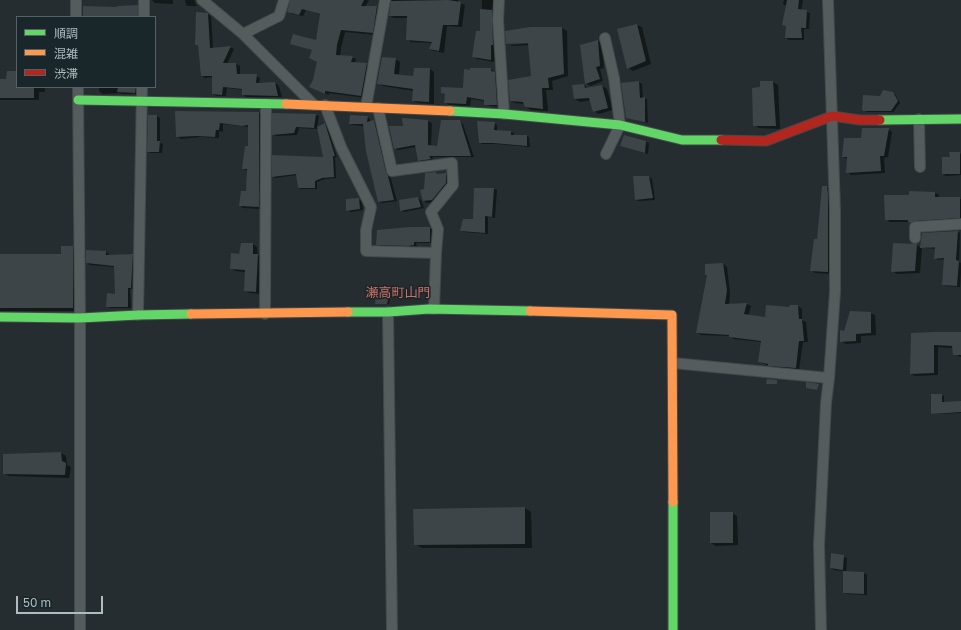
<!DOCTYPE html>
<html>
<head>
<meta charset="utf-8">
<style>
	body { margin:0 }
	#map { position:relative; width:961px; height:630px; overflow:hidden; background:#252d30; font-family:"Golos Text","Noto Sans JP",sans-serif }
	canvas { display:block }
	.legend { position:absolute; left:16px; top:16px; width:140px; height:72px; box-sizing:border-box; background:#19262a; border:1px solid #546267; margin:0; padding:5px 7px; list-style:none; font-size:12px; color:#adbdc2 }
	.legend li { display:flex; align-items:center; gap:8px; height:20px }
	.legend b { width:20px; border:1px solid #546267 }
	.scale { position:absolute; left:16px; top:596px; width:87px; height:18px; box-sizing:border-box; border:2px solid #adbdc2; border-top:0; padding-left:5px; font-size:12px; line-height:14px; white-space:nowrap; color:#adbdc2; -webkit-text-stroke:3px #19262a; paint-order:stroke }
</style>
</head>
<body>
<div id="map">
<canvas width="961" height="630"></canvas>
<ul class="legend">
<li><b style="height:5px;background:#63d668"></b>順調</li>
<li><b style="height:5px;background:#ff974d"></b>混雑</li>
<li><b style="height:5px;background:#b3261e"></b>渋滞</li>
</ul>
<div class="scale">50 m</div>
</div>
<script>
const c = document.querySelector('canvas').getContext('2d');
c.lineJoin = 'round';
function fillPath(path, color) { c.fillStyle = color; c.fill(path, 'evenodd'); }
const toPath = rows => new Path2D(rows.map(r => 'M' + r).join(''));
function stroke(path, color, width, dash) { c.strokeStyle = color; c.lineWidth = width; c.lineCap = dash ? 'butt' : 'round'; c.setLineDash(dash || []); c.stroke(path); }
function label(font, color, halo, rows, align = 'center') {
  c.font = font + ' "Golos Text","Noto Sans JP",sans-serif'; c.lineWidth = 3; c.setLineDash([]); c.textBaseline = 'middle'; c.strokeStyle = halo; c.fillStyle = color; for (const [text, x, y, turn = 0] of rows) {
    c.save(); c.translate(x, y); c.rotate((+turn || 0) * Math.PI / 180); c.textAlign = isNaN(turn) ? turn : align; if (halo) c.strokeText(text, 0, 0); c.fillText(text, 0, 0); c.restore();
  }
}
const shadow = toPath([
	[152,0,173,0,173,4,155,3],
	[185,0,194,0,197,6,187,6,186,5],
	[292,0,369,0,365,7,377,7,381,9,376,35,345,32,341,48,340,56,352,57,356,59,355,64,367,64,371,66,365,98,329,93,329,95,314,89,318,62,316,41,321,15,306,10,303,16,292,14,289,11],
	[392,0,458,0,458,2,465,5,462,27,447,26,444,53,434,51,430,49,432,43,411,42,407,39,408,18,394,18,390,16],
	[482,0,496,0,495,62,477,59,473,56,481,32],
	[784,0,803,0,801,11,810,13,809,29,804,29,804,40,789,40,786,38,786,6,783,4],
	[137,6,141,9,141,17,84,17,118,8],
	[207,14,211,16,213,48,230,47,234,49,227,64,236,64,240,66,240,75,256,76,260,78,259,84,275,83,279,86,282,97,246,97,243,94,243,90,227,88,226,96,217,96,213,94,213,77,205,78,202,76,199,46,196,44],
	[637,25,642,27,651,64,633,71,628,68],
	[562,28,567,31,568,76,552,81,553,90,546,90,548,111,531,110,526,107,525,104,515,103,511,101,532,77,530,45,512,46,507,43],
	[533,41,534,43,510,45,510,43],
	[598,41,602,43,604,68,600,69,603,81,590,86,586,83],
	[395,59,400,62,399,75,414,77,430,69,434,72,434,104,418,103,413,101,414,91,383,86,378,83],
	[490,69,499,75,501,107,490,106,485,104,485,101,471,99,470,106,449,105,445,102,446,95,442,92,464,89],
	[17,72,17,87,45,87,45,92,39,92,39,100,0,100,0,80,7,80],
	[639,82,642,84,643,98,647,99,648,123,627,117],
	[773,82,778,85,780,129,759,128,754,125,761,88],
	[584,85,587,87,585,88,602,86,607,89,613,110,599,114,594,111,591,100,580,102,575,99],
	[99,87,140,87,139,94,122,94,120,93,103,94,99,91],
	[892,93,895,94,900,103,893,112,867,112,863,110,881,97],
	[176,112,259,113,263,115,262,209,243,208,240,206,247,192,247,171,244,169,249,147,249,127,223,124,223,132,219,131,219,138,201,137,181,139,177,136],
	[316,115,319,116,317,128,325,124,327,125,337,157,335,157,336,178,325,179,317,182,317,189,301,189,299,188,297,175,275,178,273,177,325,158,318,129,299,128,297,135,276,136,273,134],
	[157,116,160,118,160,143,163,144,162,153,151,153,148,152],
	[367,117,370,119,370,122,374,121,377,123,389,175,391,179,397,201,382,203,379,201,364,126,353,125,350,124],
	[403,119,428,121,432,123,431,146,438,147,459,121,463,124,474,157,432,157,434,161,423,162,419,160,416,147,398,150,395,148,404,126],
	[494,123,497,125,497,131,511,132,514,133,514,136,527,136,529,137,530,147,496,144,482,144,480,142],
	[888,129,892,132,888,157,884,158,885,173,851,175,847,172,848,159,843,157,862,139],
	[625,136,649,143,648,154,621,146],
	[959,153,961,154,961,175,946,176,943,174,951,158],
	[436,173,439,175,446,174,449,176,449,185,435,202,427,203,424,201,425,190],
	[649,177,652,179,655,200,639,201,636,200],
	[827,187,831,189,833,274,815,273,811,270,818,240],
	[475,189,494,189,497,190,495,218,488,217,488,234,464,232,461,231,474,220],
	[935,193,939,195,938,198,961,199,961,219,913,224,909,222,890,222,886,219],
	[418,198,421,200,424,208,404,212,401,210],
	[358,199,362,201,363,210,351,212,347,210],
	[430,228,433,230,433,243,416,243,417,247,412,247,380,246,377,244],
	[958,232,960,233,959,262,961,263,961,272,960,287,946,286,943,284,945,259,938,260,935,258,936,249,924,249,940,248,940,246,922,248,920,273,897,274,892,271,893,244,917,245,921,248],
	[253,244,257,247,258,255,262,257,261,294,250,293,245,290,246,272,235,271,231,268,240,255],
	[73,247,79,251,79,311,0,311,0,255,62,255],
	[87,251,106,252,109,254,109,256,132,255,135,257,134,289,130,289,131,308,110,308,107,306,116,295,115,267,90,265,87,263],
	[723,264,727,267,730,293,729,305,747,304,751,306,748,316,766,318,790,308,790,306,798,306,802,309,802,320,806,322,808,342,803,342,799,370,773,367,759,362,762,342,734,339,730,336,701,335,697,333,708,276,706,275],
	[377,297,389,297,390,298,389,304,377,304],
	[870,313,875,315,876,335,861,336,861,343,846,344,841,341,845,332],
	[961,333,961,357,954,354,953,348,938,347,938,375,915,376,911,374,912,334],
	[941,395,944,396,944,403,961,402,961,413,934,414,932,413],
	[61,453,66,456,67,465,71,467,69,478,9,476,4,473,4,455],
	[525,508,531,512,532,548,422,548,415,544],
	[732,513,737,516,738,545,716,546,711,543],
	[832,554,847,558,846,572,864,573,867,575,867,595,847,594,844,593,844,571,834,570,831,568]
]);
const building = toPath([
	[290,0,364,0,361,6,377,6,373,33,341,30,337,45,336,55,353,56,351,62,367,63,361,96,325,91,325,94,309,87,313,80,317,62,309,58,312,50,290,44,293,34,316,40,320,14,302,9,299,15,287,12],
	[448,0,461,2,458,25,443,25,439,51,429,49,432,42,406,40,407,16,389,16,391,1],
	[787,0,799,0,798,9,807,10,806,28,801,28,802,38,785,38,786,26,782,25],
	[138,5,138,17,83,17,83,6,117,7,117,6],
	[480,9,492,10,493,45,491,45,491,60,472,57,476,31,480,31],
	[196,12,208,13,210,48,231,46,223,63,236,63,237,74,257,74,256,83,275,82,278,96,242,95,242,89,223,87,222,95,212,94,212,76,201,76,198,45,195,45],
	[637,24,646,61,627,69,617,29],
	[530,27,562,27,564,74,548,78,549,88,542,88,543,109,525,107,523,102,510,101,508,80,531,76,528,43,506,44,505,31],
	[598,40,600,66,596,67,600,79,585,84,580,45],
	[382,57,396,58,394,74,413,76,414,68,430,68,429,102,412,101,413,89,377,84],
	[470,68,491,68,491,71,495,72,497,105,484,105,484,100,467,97,466,104,444,103,445,94,441,93,441,87,463,88,464,69,470,70],
	[7,71,17,71,17,87,34,87,34,98,0,98,0,79,6,79],
	[639,81,640,98,645,97,645,122,626,118,621,83],
	[760,81,773,81,776,126,753,126,752,88,760,87],
	[584,84,585,88,602,85,608,108,593,112,589,98,574,99,572,85],
	[118,87,136,87,135,93,117,92],
	[883,90,893,92,898,101,891,111,863,111,863,110,862,110,863,95,880,96],
	[175,111,259,112,259,207,239,206,241,191,246,191,247,169,242,169,245,146,248,146,248,125,242,126,220,123,219,130,216,130,215,137,196,136,176,137],
	[272,113,316,114,314,128,296,127,294,133,272,135],
	[148,115,157,115,157,141,160,141,159,152,147,152],
	[350,115,368,116,367,122,374,120,386,172,388,176,394,200,378,202,366,151,363,124,349,124],
	[402,118,428,120,428,145,437,146,441,120,460,120,471,156,429,156,431,159,418,161,415,145,394,149,389,126,403,126],
	[477,121,495,122,494,130,511,131,511,135,527,135,527,146,493,143,479,143],
	[325,123,335,156,333,156,334,177,322,178,315,181,315,188,298,188,296,174,272,177,272,155,323,157,317,127],
	[862,128,889,128,884,156,880,156,881,171,846,173,847,157,842,157,844,138,861,138],
	[624,135,646,141,645,153,620,146],
	[949,152,960,152,960,174,942,174,942,157,950,157],
	[436,172,437,174,446,173,446,183,432,200,423,201,420,190,424,189,425,173],
	[633,176,649,176,653,198,635,200],
	[822,186,827,186,828,194,828,272,810,271,814,239,817,239],
	[474,188,494,188,492,217,485,216,485,233,460,231,463,219,473,219],
	[909,191,935,192,935,197,960,197,960,218,915,221,911,223,908,222,908,220,885,220,884,195,909,195],
	[418,197,421,207,400,211,399,200],
	[359,198,360,209,346,211,346,199],
	[410,227,430,227,430,242,414,242,414,245,408,246,376,245,377,230],
	[958,231,956,260,959,261,957,286,942,285,944,258,934,259,935,247,920,248,922,233],
	[241,243,253,243,253,254,258,254,256,292,244,291,245,270,230,269,231,253,239,254],
	[893,243,917,244,915,271,891,272],
	[61,246,73,246,73,308,0,308,0,254,61,254],
	[86,250,106,251,106,255,133,254,131,288,128,288,128,307,106,307,107,293,115,294,114,266,86,263],
	[723,263,727,290,725,304,747,303,744,314,765,317,766,305,789,307,790,305,798,305,799,319,802,319,804,341,799,341,796,368,768,366,768,364,758,362,761,341,729,337,729,335,696,333,707,275,705,275,705,264],
	[376,296,389,296,387,304,375,304],
	[850,311,871,312,871,333,856,334,856,341,840,342,840,330,844,331],
	[933,332,961,332,961,355,953,355,952,346,934,345,934,373,910,374,911,333],
	[767,379,777,380,777,384,766,384],
	[806,382,819,384,817,390,806,388],
	[931,394,942,394,942,402,961,401,961,412,931,414],
	[61,452,62,461,66,463,65,475,3,474,3,454],
	[525,507,525,544,414,545,413,509],
	[710,512,733,512,733,543,710,543],
	[831,553,844,555,843,570,830,568],
	[843,571,864,572,864,594,843,593]
]);
const street = toPath([
	[76,0,76,17],
	[202,0,243,34,314,105],
	[499,0,498,20,504,114],
	[144,17,144,0],
	[243,34,279,16,284,0],
	[605,38,614,78,620,125,606,154],
	[78,87,80,318,80,630],
	[325,105,341,147,371,207,366,230,366,251,436,253],
	[366,107,385,0],
	[378,108,392,171,452,163,453,185,431,212,438,229,436,253,434,309],
	[919,119,920,167],
	[915,238,915,227,961,224],
	[388,312,392,630],
	[265,314,266,104],
	[138,315,142,87],
	[673,363,829,378],
	[821,630,819,545,826,403,829,378,835,292,835,210,828,0]
]);
const fast = toPath([
	[78,100,286,104],
	[450,111,504,114,620,125,682,140,721,140],
	[880,120,961,119],
	[348,312,388,312,429,309,530,311],
	[0,317,80,318,138,315,191,314],
	[673,502,673,630]
]);
const slow = toPath([
	[286,104,450,111],
	[530,311,672,315,673,502],
	[191,314,348,312]
]);
const jam = toPath([
	[721,140,766,141,832,116,860,120,880,120]
]);
const quarterNames = [
	["瀬高町山門",398,293]
];
fillPath(shadow, '#0007');
fillPath(building, '#3e4548');
stroke(street, '#42494b', 12);
stroke(fast, '#42494b', 11);
stroke(slow, '#42494b', 11);
stroke(jam, '#42494b', 11);
stroke(street, '#545c5e', 10);
stroke(fast, '#63d668', 9);
stroke(slow, '#ff974d', 9);
stroke(jam, '#b3261e', 9);
label('13px', '#d06e64', '#19262a', quarterNames);
</script>
</body>
</html>
